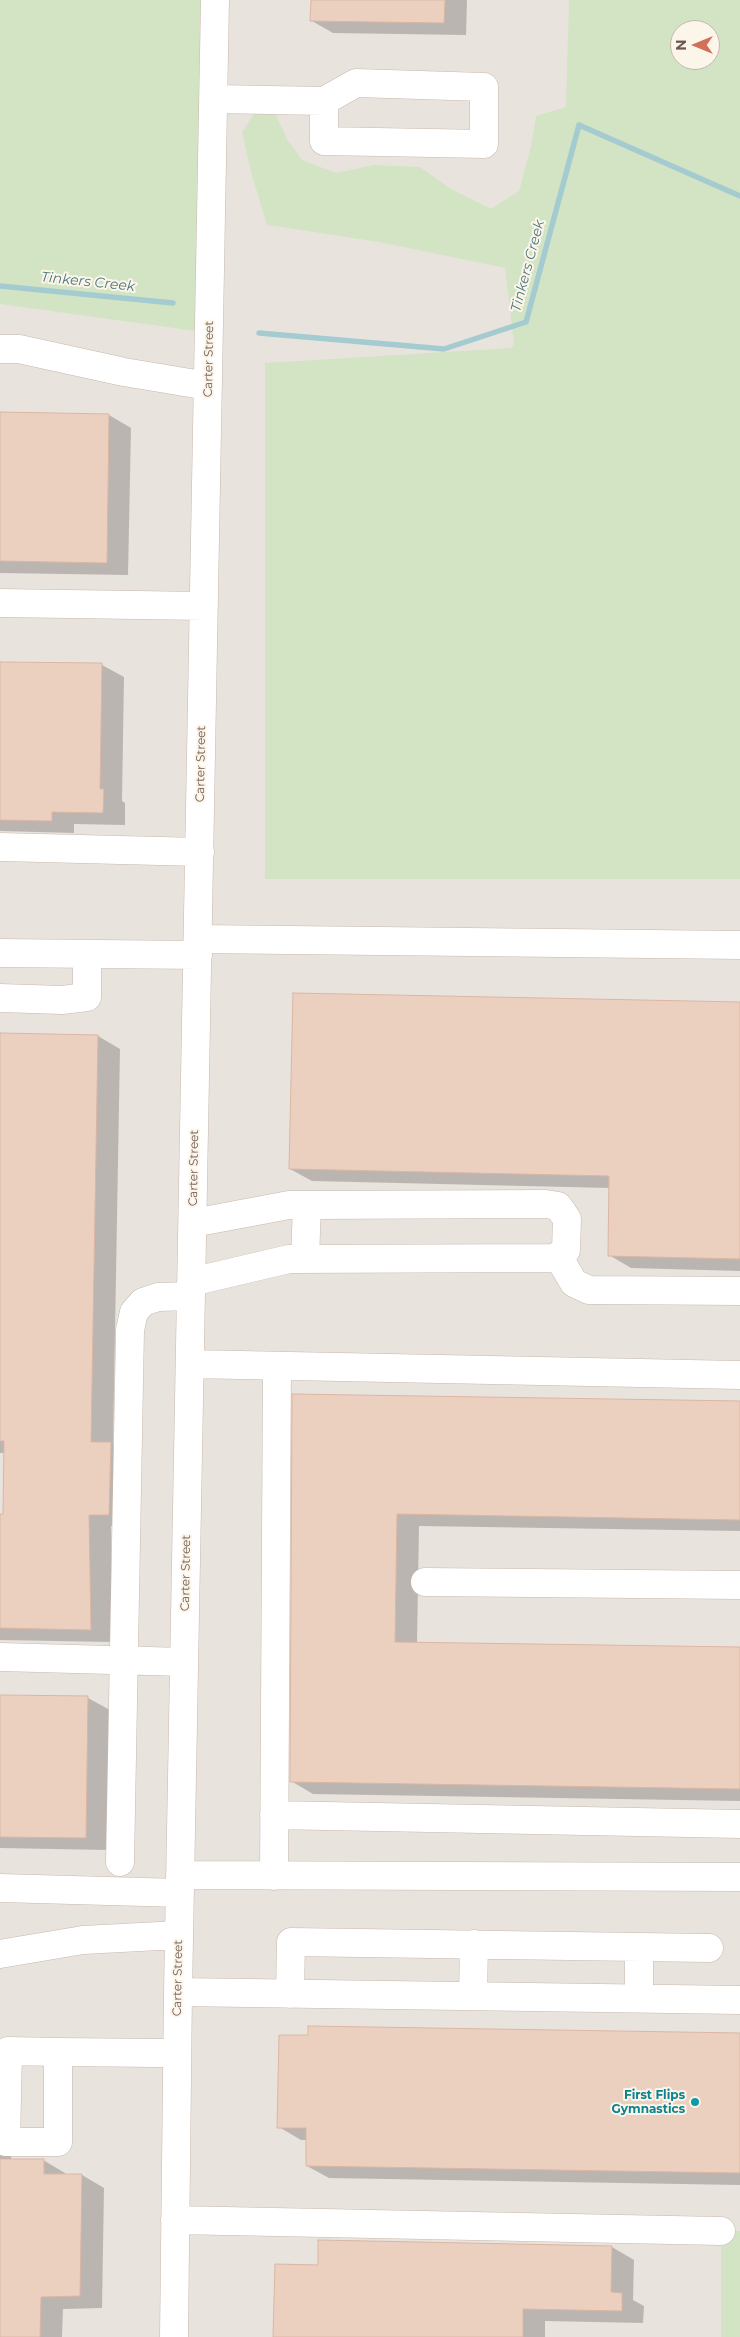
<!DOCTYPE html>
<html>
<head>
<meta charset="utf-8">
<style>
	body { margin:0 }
	#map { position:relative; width:740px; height:2337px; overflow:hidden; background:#f9f0e5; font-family:Montserrat,sans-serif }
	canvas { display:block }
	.north { position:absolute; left:670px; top:20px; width:50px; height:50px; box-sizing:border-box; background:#fcf5ea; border:1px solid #c3b6ac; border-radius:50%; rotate:270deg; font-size:14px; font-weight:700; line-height:20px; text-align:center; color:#6e584e }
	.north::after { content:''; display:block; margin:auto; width:18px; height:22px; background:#d37059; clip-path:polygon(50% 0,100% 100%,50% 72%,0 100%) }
</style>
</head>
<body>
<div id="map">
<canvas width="740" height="2337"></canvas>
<div class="north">N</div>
</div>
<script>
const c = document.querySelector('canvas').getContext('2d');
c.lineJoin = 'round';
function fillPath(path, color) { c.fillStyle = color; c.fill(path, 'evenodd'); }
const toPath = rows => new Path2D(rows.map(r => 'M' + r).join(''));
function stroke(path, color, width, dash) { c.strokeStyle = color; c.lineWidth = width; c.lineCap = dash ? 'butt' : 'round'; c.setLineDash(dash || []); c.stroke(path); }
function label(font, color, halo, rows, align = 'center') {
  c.font = font + ' Montserrat,sans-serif'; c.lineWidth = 4; c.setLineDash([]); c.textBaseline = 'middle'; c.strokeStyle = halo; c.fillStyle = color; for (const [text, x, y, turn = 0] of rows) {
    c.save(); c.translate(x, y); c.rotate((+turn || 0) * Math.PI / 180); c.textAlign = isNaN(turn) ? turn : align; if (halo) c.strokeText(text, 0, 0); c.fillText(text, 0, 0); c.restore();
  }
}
const industrial = toPath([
	[0,0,740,0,740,2337,0,2337],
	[680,30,710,30,710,60,680,60]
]);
const green = toPath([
	[0,0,215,0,210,333,0,304],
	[569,0,740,0,740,879,265,879,265,363,511,348,514,344,505,268,379,242,267,225,251,172,242,132,256,111,275,113,287,139,302,160,336,173,374,165,420,167,451,189,491,209,519,191,531,147,536,116,566,107],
	[680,30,710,30,710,60,680,60],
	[721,2231,740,2231,740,2337,721,2337]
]);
const shadow = toPath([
	[312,0,467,0,466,35,333,33,312,21],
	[0,413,109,415,131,428,128,575,0,573],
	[0,663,102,665,124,677,122,801,125,803,125,825,74,824,74,833,0,831],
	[740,1003,740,1271,631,1268,609,1255,610,1188,312,1181,290,1169],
	[0,1034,98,1036,120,1049,113,1445,132,1456,131,1527,111,1526,112,1642,0,1640,0,1515,4,1515,5,1453,0,1453],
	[294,1396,740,1403,740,1531,419,1526,417,1644,740,1649,740,1801,313,1794,291,1781],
	[0,1696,88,1698,110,1710,108,1850,0,1848],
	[740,2034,740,2185,329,2178,307,2166,307,2140,301,2140,279,2127],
	[0,2113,12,2119,11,2160,43,2160,65,2173,65,2175,82,2175,104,2188,102,2308,63,2309,62,2337,0,2337],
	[319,2242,612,2247,634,2260,633,2300,644,2306,643,2323,545,2321,545,2337,275,2337,319,2266]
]);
const stream = toPath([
	[0,286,173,303],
	[259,333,444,349,526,322,579,125,740,196]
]);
const building = toPath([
	[311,0,445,0,444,23,310,21,311,0],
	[0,412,109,414,107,563,0,561,0,412],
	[0,662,102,663,100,789,104,789,103,813,52,812,52,821,0,820,0,662],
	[293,993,740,1002,740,1259,608,1256,609,1176,289,1169,293,993],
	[0,1033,98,1035,91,1442,111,1442,109,1515,89,1515,91,1630,0,1628,0,1514,3,1514,4,1441,0,1441,0,1033],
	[292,1394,740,1401,740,1520,397,1514,395,1642,740,1647,740,1789,290,1782,292,1394],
	[0,1695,88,1696,86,1838,0,1837,0,1695],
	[308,2026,740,2033,740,2173,306,2166,306,2128,277,2128,279,2035,308,2035,308,2026],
	[0,2159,44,2159,44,2174,82,2174,80,2296,41,2297,40,2337,0,2337,0,2159],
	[318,2240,612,2246,611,2292,622,2293,622,2311,523,2309,523,2337,273,2337,275,2264,318,2265,318,2240]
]);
const minor = toPath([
	[214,99,324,101,324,141,484,144,484,87,356,83,324,101],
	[0,349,19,349,124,372,208,386],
	[0,603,204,606],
	[0,847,200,852],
	[198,939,740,945],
	[0,953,198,955],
	[0,998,62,1000,87,997,87,954],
	[558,1256,574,1283,589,1290,740,1291],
	[305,1259,307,1205],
	[191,1282,289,1259,555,1258,566,1250,567,1219,558,1206,546,1204,307,1205,289,1205,193,1223],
	[190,1364,740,1375],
	[425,1582,740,1585],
	[0,1657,184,1662],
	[274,1815,740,1824],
	[120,1862,130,1330,134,1312,143,1302,158,1297,191,1296],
	[180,1875,740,1877],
	[274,1876,277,1366],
	[0,1888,180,1893],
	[0,1954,83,1940,179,1935],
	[178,1992,740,2000],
	[290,1994,291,1942,709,1948],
	[473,1996,474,1944],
	[639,1998,639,1947],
	[58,2052,58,2142,6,2142,8,2051,58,2052,158,2053,177,2053],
	[175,2220,721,2231],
	[174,2337,178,1992,215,0]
]);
const markers = [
	[695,2102,5,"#0f9aa8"]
];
const streetNames = [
	["Carter Street",209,359,-89],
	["Carter Street",201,764,-89],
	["Carter Street",194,1168,-89],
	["Carter Street",186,1573,-89],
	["Carter Street",178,1978,-89]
];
const cultureNames = [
	["First Flips",685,2095],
	["Gymnastics",685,2109]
];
const waterNames = [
	["Tinkers Creek",528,266,-75],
	["Tinkers Creek",88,282,6]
];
fillPath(industrial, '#e9e3de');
fillPath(green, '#d3e4c5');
fillPath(shadow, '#0003');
stroke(stream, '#a4cbd0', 5.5);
fillPath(building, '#ebd0c0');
stroke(building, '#dbb6a3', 1);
stroke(minor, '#c8b8ad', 29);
stroke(minor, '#fff', 28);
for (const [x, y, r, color] of markers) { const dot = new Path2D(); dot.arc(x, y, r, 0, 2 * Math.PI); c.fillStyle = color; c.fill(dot); stroke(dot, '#fcf5ea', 2); }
label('12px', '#6e584e', '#fcf5ea', streetNames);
label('bold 12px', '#0d838f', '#fcf5ea', cultureNames, 'right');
label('italic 14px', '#4b787f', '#fcf5ea', waterNames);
</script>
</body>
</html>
